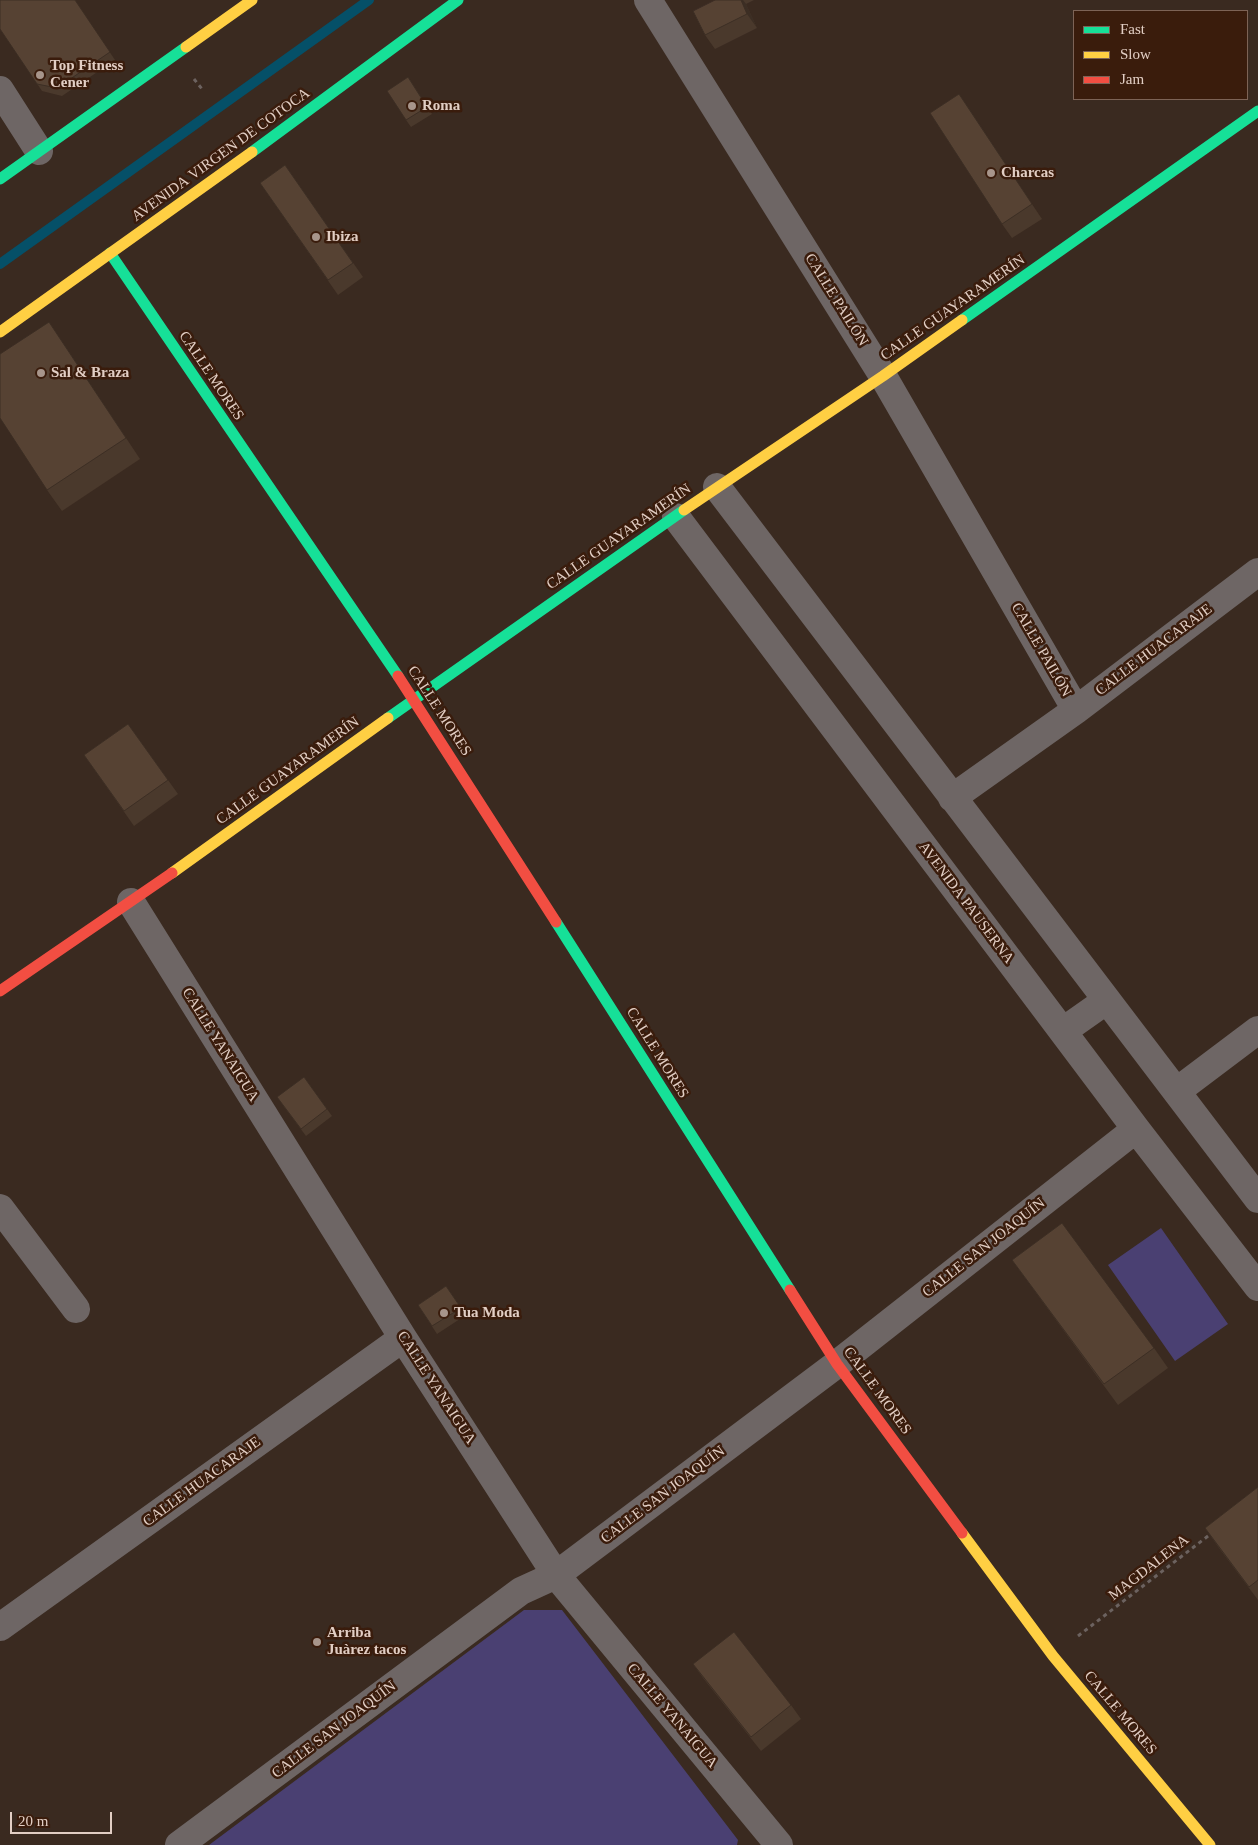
<!DOCTYPE html>
<html>
<head>
<meta charset="utf-8">
<style>
	body { margin:0 }
	#map { position:relative; width:1258px; height:1845px; overflow:hidden; background:#3a2a20; font-family:"Times New Roman",serif }
	canvas { display:block }
	.legend { position:absolute; left:1073px; top:10px; width:175px; height:90px; box-sizing:border-box; background:#3a1c0c; border:1px solid #7d6356; margin:0; padding:6px 9px; list-style:none; font-size:15px; color:#e2cec4 }
	.legend li { display:flex; align-items:center; gap:10px; height:25px }
	.legend b { width:25px; border:1px solid #7d6356 }
	.scale { position:absolute; left:10px; top:1812px; width:102px; height:22px; box-sizing:border-box; border:2px solid #e2cec4; border-top:0; padding-left:6px; font-size:15px; line-height:18px; white-space:nowrap; color:#e2cec4; -webkit-text-stroke:4px #3a1c0c; paint-order:stroke }
</style>
</head>
<body>
<div id="map">
<canvas width="1258" height="1845"></canvas>
<ul class="legend">
<li><b style="height:6px;background:#16e098"></b>Fast</li>
<li><b style="height:6px;background:#ffcf43"></b>Slow</li>
<li><b style="height:6px;background:#f24e42"></b>Jam</li>
</ul>
<div class="scale">20 m</div>
</div>
<script>
const c = document.querySelector('canvas').getContext('2d');
c.lineJoin = 'round';
function fillPath(path, color) { c.fillStyle = color; c.fill(path, 'evenodd'); }
const toPath = rows => new Path2D(rows.map(r => 'M' + r).join(''));
function stroke(path, color, width, dash) { c.strokeStyle = color; c.lineWidth = width; c.lineCap = dash ? 'butt' : 'round'; c.setLineDash(dash || []); c.stroke(path); }
function label(font, color, halo, rows, align = 'center') {
  c.font = font + ' "Times New Roman",serif'; c.lineWidth = 5; c.setLineDash([]); c.textBaseline = 'middle'; c.strokeStyle = halo; c.fillStyle = color; for (const [text, x, y, turn = 0] of rows) {
    c.save(); c.translate(x, y); c.rotate((+turn || 0) * Math.PI / 180); c.textAlign = isNaN(turn) ? turn : align; if (halo) c.strokeText(text, 0, 0); c.fillText(text, 0, 0); c.restore();
  }
}
const green = toPath([
	[1161,1228,1228,1324,1175,1361,1108,1265],
	[524,1610,562,1610,738,1840,737,1845,209,1845]
]);
const stream = toPath([
	[0,264,369,0]
]);
const path = toPath([
	[194,79,202,89],
	[1078,1636,1212,1533]
]);
const street = toPath([
	[648,0,883,376,1076,710],
	[0,90,39,151],
	[717,487,1258,1199],
	[676,517,1136,1129,1258,1287],
	[952,798,1076,710,1258,572],
	[131,902,403,1338,556,1575,779,1845],
	[1063,1031,1107,1000],
	[1177,1091,1258,1030],
	[0,1208,76,1309],
	[0,1627,403,1338],
	[179,1845,521,1591,556,1575,837,1364,1136,1129]
]);
const fast = toPath([
	[252,152,458,0],
	[0,179,186,47],
	[110,253,398,676],
	[962,320,1258,111],
	[388,718,684,510],
	[556,922,790,1290]
]);
const slow = toPath([
	[186,47,252,0],
	[0,332,252,152],
	[684,510,883,376,962,320],
	[172,873,388,718],
	[962,1533,1053,1656,1210,1845]
]);
const jam = toPath([
	[398,676,556,922],
	[0,991,172,873],
	[790,1290,837,1364,962,1533]
]);
const wall = toPath([
	[75,0,115,60,62,96,42,91,0,29],
	[715,0,754,0,746,4,757,28,715,49,705,35],
	[408,77,432,114,411,127,406,120],
	[959,94,1042,219,1012,238,1002,224],
	[285,165,363,277,338,295,260,183],
	[49,322,140,459,62,511,47,490],
	[128,724,178,794,134,826,84,755],
	[304,1077,332,1116,306,1136,282,1104],
	[1012,1260,1154,1348,1168,1368,1118,1405],
	[446,1286,466,1315,437,1334,418,1305],
	[1258,1487,1258,1600,1219,1548,1205,1528],
	[693,1664,791,1705,801,1719,761,1751,703,1678]
]);
const shadedWall = toPath([
	[741,0,743,0,746,4,757,28,747,14],
	[959,94,969,108,1042,219,1032,204]
]);
const building = toPath([
	[0,0,75,0,110,52,57,88,37,84,0,29,0,0],
	[715,0,741,0,747,14,705,35,693,11,715,0],
	[408,77,427,107,406,120,387,91,408,77],
	[959,94,1032,204,1002,224,930,113,959,94],
	[285,165,353,263,328,280,260,183,285,165],
	[49,322,126,438,47,490,0,418,0,354,49,322],
	[128,724,168,780,124,811,84,755,128,724],
	[304,1077,327,1109,301,1129,277,1097,304,1077],
	[1062,1223,1154,1348,1104,1384,1012,1260,1062,1223],
	[446,1286,461,1308,432,1326,418,1305,446,1286],
	[1258,1487,1258,1580,1249,1587,1205,1528,1258,1487],
	[734,1632,791,1705,751,1737,693,1664,734,1632]
]);
const markers = [
	[40,75,5,"#a7958b"],
	[412,106,5,"#a7958b"],
	[991,173,5,"#a7958b"],
	[316,237,5,"#a7958b"],
	[41,373,5,"#a7958b"],
	[444,1313,5,"#a7958b"],
	[317,1642,5,"#a7958b"]
];
const poiNames = [
	["Top Fitness",50,66],
	["Cener",50,83],
	["Roma",422,106],
	["Charcas",1001,173],
	["Ibiza",326,237],
	["Sal & Braza",51,373],
	["Tua Moda",454,1313],
	["Arriba",327,1633],
	["Juàrez tacos",327,1650]
];
const streetNames = [
	["AVENIDA VIRGEN DE COTOCA",221,155,-36],
	["CALLE PAILÓN",836,300,58],
	["CALLE GUAYARAMERÍN",953,308,-35],
	["CALLE MORES",211,376,56],
	["CALLE GUAYARAMERÍN",619,537,-35],
	["CALLE PAILÓN",1041,650,60],
	["CALLE HUACARAJE",1154,650,-37],
	["CALLE MORES",439,711,57],
	["CALLE GUAYARAMERÍN",288,771,-36],
	["AVENIDA PAUSERNA",966,903,53],
	["CALLE YANAIGUA",220,1045,58],
	["CALLE MORES",657,1053,58],
	["CALLE SAN JOAQUÍN",984,1248,-38],
	["CALLE YANAIGUA",436,1388,57],
	["CALLE MORES",877,1391,54],
	["CALLE HUACARAJE",202,1482,-36],
	["CALLE SAN JOAQUÍN",663,1495,-37],
	["MAGDALENA",1149,1568,-38],
	["CALLE MORES",1120,1713,50],
	["CALLE YANAIGUA",672,1716,50],
	["CALLE SAN JOAQUÍN",334,1730,-37]
];
fillPath(green, '#4a4072');
stroke(stream, '#055068', 10);
stroke(path, '#6c625f', 3, [4, 4]);
stroke(street, '#6e6665', 28);
stroke(fast, '#16e098', 11);
stroke(slow, '#ffcf43', 11);
stroke(jam, '#f24e42', 11);
fillPath(wall, '#4a392c');
fillPath(shadedWall, '#3c2e24');
fillPath(building, '#564233');
stroke(building, '#3c2e24', 1);
for (const [x, y, r, color] of markers) { const dot = new Path2D(); dot.arc(x, y, r, 0, 2 * Math.PI); c.fillStyle = color; c.fill(dot); stroke(dot, '#3a1c0c', 2); }
label('bold 15px', '#e2cec4', '#3a1c0c', poiNames, 'left');
label('15px', '#e2cec4', '#3a1c0c', streetNames);
</script>
</body>
</html>
